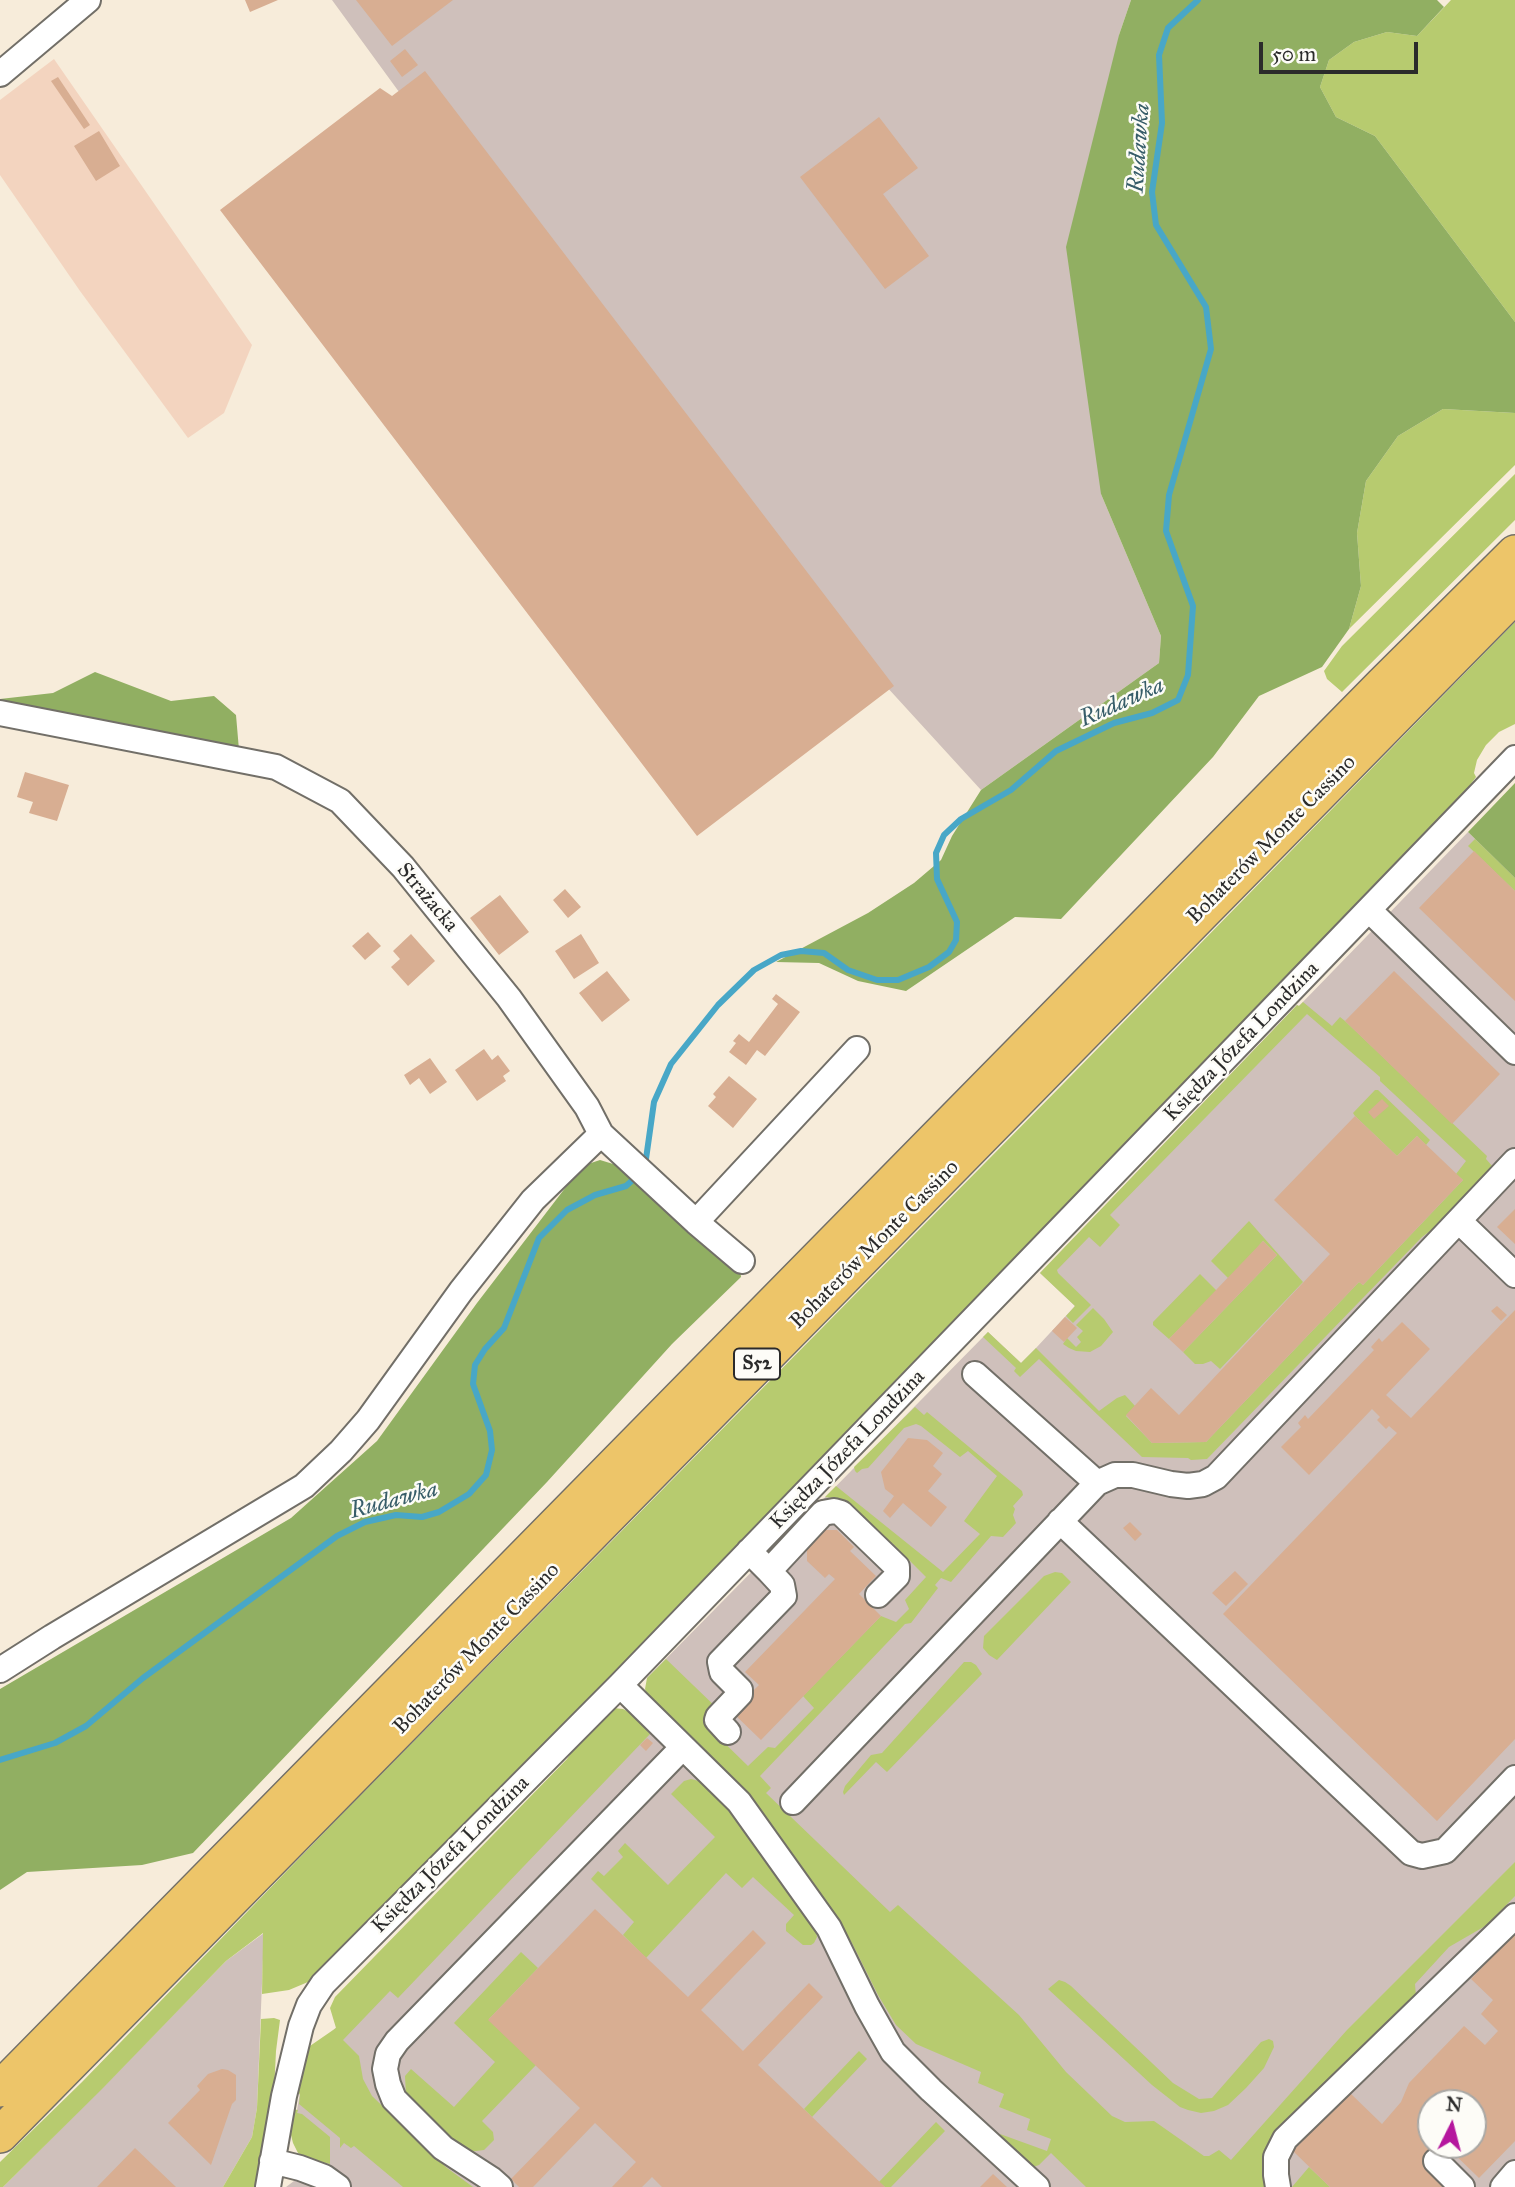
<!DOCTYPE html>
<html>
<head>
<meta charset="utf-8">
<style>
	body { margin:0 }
	#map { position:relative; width:1515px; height:2187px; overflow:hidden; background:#f7ecda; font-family:"IM FELL Great Primer",serif }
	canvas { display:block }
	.north { position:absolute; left:1417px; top:2089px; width:70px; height:70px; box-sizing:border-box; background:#fdfcf7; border:2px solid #a9a8a5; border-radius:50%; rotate:6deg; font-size:19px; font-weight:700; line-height:28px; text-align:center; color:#2b2b2b }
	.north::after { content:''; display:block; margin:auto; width:24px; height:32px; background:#b5179e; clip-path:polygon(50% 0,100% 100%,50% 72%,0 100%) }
	.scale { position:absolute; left:1259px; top:42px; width:159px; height:32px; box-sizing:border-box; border:4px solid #2b2b2b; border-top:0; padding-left:9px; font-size:21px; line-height:24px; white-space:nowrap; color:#2b2b2b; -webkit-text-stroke:5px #fdfcf7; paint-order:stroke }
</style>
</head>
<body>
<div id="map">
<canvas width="1515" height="2187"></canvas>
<div class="north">N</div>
<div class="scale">50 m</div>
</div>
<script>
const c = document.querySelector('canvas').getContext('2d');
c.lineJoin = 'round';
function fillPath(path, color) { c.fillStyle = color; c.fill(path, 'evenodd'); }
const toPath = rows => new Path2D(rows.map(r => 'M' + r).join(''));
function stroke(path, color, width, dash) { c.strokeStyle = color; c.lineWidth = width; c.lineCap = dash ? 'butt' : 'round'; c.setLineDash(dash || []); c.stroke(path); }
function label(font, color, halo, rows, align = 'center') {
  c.font = font + ' "IM FELL Great Primer",serif'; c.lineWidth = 5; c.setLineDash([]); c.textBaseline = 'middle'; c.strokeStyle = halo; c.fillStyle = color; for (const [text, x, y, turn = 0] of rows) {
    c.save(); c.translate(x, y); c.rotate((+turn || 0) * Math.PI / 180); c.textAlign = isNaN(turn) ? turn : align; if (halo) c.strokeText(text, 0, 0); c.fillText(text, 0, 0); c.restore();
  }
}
const built = toPath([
	[54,59,252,345,224,413,188,438,80,291,0,175,0,100]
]);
const industrial = toPath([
	[332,0,1131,0,1119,35,1101,494,1161,636,1159,663,981,790,737,523,488,214],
	[1468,832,1515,878,1515,2187,286,2187,298,2178,302,2156,293,2133,306,2058,663,1695,647,1678,988,1332,1021,1363,1036,1348,1075,1306,1040,1273,1297,1005,1299,1006],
	[1431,2103,1473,2103,1473,2145,1431,2145],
	[264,1933,257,2108,252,2137,223,2187,3,2187,102,2088,226,1961]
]);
const green = toPath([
	[1451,0,1515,0,1515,322,1375,136,1336,117,1320,87,1329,60,1354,42,1387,32,1417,36],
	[1443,409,1515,413,1515,465,1349,629,1361,586,1357,533,1366,481,1398,436],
	[1515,474,1515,520,1342,692,1327,679,1324,671,1342,646],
	[1515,622,1515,724,1499,732,1486,745,1477,760,1474,773,1476,777,1446,818,614,1680,327,1966,308,1982,289,1990,262,1994,263,1933,226,1961,102,2089,3,2187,0,2187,0,2162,82,2082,348,1808,1062,1085],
	[1475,839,1515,878,1515,891,1468,846],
	[1303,1002,1332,1026,1340,1017,1345,1021,1487,1156,1486,1159,1493,1167,1437,1226,1422,1237,1207,1459,1191,1460,1188,1458,1142,1457,1039,1359,1020,1377,1014,1371,1016,1368,983,1337,988,1332,1021,1363,1036,1348,1099,1411,1117,1398,1125,1395,1135,1406,1126,1416,1152,1443,1206,1442,1359,1282,1363,1285,1463,1180,1456,1174,1466,1161,1380,1081,1380,1077,1307,1014,1110,1215,1120,1225,1100,1247,1089,1237,1057,1270,1058,1273,1091,1305,1073,1323,1066,1316,1075,1306,1040,1273,1297,1005,1299,1006],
	[1375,1090,1378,1090,1430,1140,1426,1145,1417,1136,1397,1156,1355,1116,1353,1113],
	[1249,1221,1303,1282,1220,1369,1211,1361,1203,1364,1195,1364,1183,1352,1277,1255,1263,1241,1229,1279,1211,1261],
	[1200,1274,1217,1291,1169,1339,1153,1325,1153,1322],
	[1093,1308,1104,1319,1113,1332,1101,1346,1090,1352,1076,1351,1069,1348,1063,1344,1067,1338,1076,1347,1081,1342,1077,1337,1083,1331,1076,1325],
	[915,1407,924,1415,927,1412,1022,1491,1023,1495,1013,1506,1015,1509,1013,1515,1016,1523,1003,1537,991,1536,951,1582,941,1578,935,1585,938,1588,911,1623,905,1624,760,1776,771,1788,766,1793,890,1912,898,1905,1019,2015,1066,2072,1112,2116,1125,2122,1154,2121,1204,2156,1209,2156,1219,2150,1231,2160,1347,2030,1515,1862,1515,1896,1487,1925,1449,1947,1415,1984,1416,1996,1313,2100,1270,2187,1086,2187,1051,2153,1039,2165,1033,2167,1001,2137,1000,2134,1047,2151,1051,2139,1027,2130,1030,2119,999,2107,1004,2094,978,2083,981,2072,916,2044,896,2025,878,1995,852,1943,834,1916,648,1697,645,1689,647,1678,666,1659,720,1711,706,1725,748,1766,768,1747,775,1748,814,1708,803,1696,881,1616,896,1622,909,1609,905,1600,926,1577,892,1543,882,1543,837,1499,825,1497,836,1486,943,1572,980,1534,964,1521,997,1476,968,1451,960,1457,921,1426,916,1424,904,1428,868,1468,862,1469,857,1473,855,1471,854,1467],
	[1055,1572,1062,1573,1071,1582,997,1660,989,1655,983,1648,984,1636,1044,1576],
	[964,1662,971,1662,976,1665,982,1674,887,1772,876,1762,844,1795,843,1792,845,1786,871,1755,882,1753],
	[613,1708,623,1709,631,1713,650,1734,398,1998,390,1991,343,2040,359,2056,363,2079,372,2096,447,2168,473,2187,403,2187,354,2146,351,2148,344,2143,340,2148,340,2138,299,2104,300,2095,296,2088,307,2048,336,2028,330,2008,335,1997,567,1759,576,1745],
	[691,1779,699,1781,729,1809,816,1930,817,1937,814,1943,811,1945,803,1945,786,1931,786,1924,794,1915,753,1877,742,1888,726,1873,646,1958,623,1935,634,1922,591,1879,598,1871,604,1876,623,1857,618,1851,625,1843,668,1885,715,1837,671,1794,684,1781],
	[521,1952,538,1968,489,2019,536,2065,482,2121,493,2132,494,2140,484,2150,468,2152,463,2150,406,2095,405,2076,411,2069,454,2107,495,2062,454,2023],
	[1059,1980,1065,1982,1071,1986,1173,2083,1199,2099,1212,2098,1261,2042,1269,2039,1273,2041,1274,2047,1264,2068,1246,2088,1228,2105,1214,2111,1201,2113,1188,2110,1180,2107,1152,2085,1048,1989],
	[274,2018,280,2020,276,2051,274,2092,257,2187,223,2187,252,2137,257,2108,261,2019],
	[859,2051,867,2059,812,2117,804,2109],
	[292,2109,298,2110,297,2113,302,2114,330,2137,330,2164,308,2159,298,2153,293,2143,290,2131],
	[936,2122,945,2131,891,2187,885,2187,879,2182],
	[1309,2167,1330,2187,1292,2187]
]);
const forest = toPath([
	[1131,0,1437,0,1444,7,1417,36,1387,32,1354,42,1329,60,1320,87,1336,117,1375,136,1515,322,1515,413,1443,409,1398,436,1366,481,1357,533,1361,586,1349,629,1322,667,1259,696,1213,757,1061,919,1015,917,906,991,858,981,819,963,776,962,868,913,914,883,941,860,952,836,981,790,1159,663,1161,636,1101,494,1066,247,1119,35],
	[95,672,171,701,214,696,236,715,239,750,0,704,0,699,53,693],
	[1515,783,1515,878,1468,832],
	[600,1160,623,1167,740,1269,741,1277,672,1344,547,1482,193,1853,142,1865,27,1872,0,1890,0,1689,291,1518,377,1441,477,1303,582,1166]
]);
const stream = toPath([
	[645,1166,654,1102,671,1064,718,1005,754,970,781,955,801,951,824,953,848,970,877,980,898,980,929,967,949,952,956,940,957,922,937,879,936,853,944,835,961,819,1011,790,1056,751,1114,723,1152,713,1178,700,1188,675,1193,606,1166,531,1169,495,1211,349,1206,307,1156,225,1152,192,1162,123,1159,55,1168,28,1198,0],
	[0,1760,55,1743,86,1726,143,1678,337,1536,365,1522,396,1515,422,1517,439,1512,469,1494,486,1475,492,1450,490,1431,473,1384,475,1365,485,1349,504,1328,539,1238,567,1210,595,1195,626,1186,636,1177]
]);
const building = toPath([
	[245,0,278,0,250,12],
	[356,0,453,0,392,46],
	[405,49,418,65,402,77,390,61],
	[425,71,894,686,697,836,220,210,380,88,392,96],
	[58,77,90,125,84,129,51,81],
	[879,117,918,168,883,194,929,256,885,289,800,177],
	[99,131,120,166,96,181,74,146],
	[25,772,69,785,57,821,29,813,33,802,17,797],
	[1474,851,1515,891,1515,1001,1419,908],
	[565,889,581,907,568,918,553,900],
	[500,895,529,932,499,955,470,918],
	[368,932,381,946,365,960,352,946],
	[411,934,435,961,408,986,391,967,400,959,393,951],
	[581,934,599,963,574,979,555,951],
	[607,971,630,1000,602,1022,579,993],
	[1394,971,1500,1074,1452,1124,1345,1021],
	[776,994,800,1012,765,1056,757,1050,746,1065,729,1052,736,1043,733,1041,739,1034,749,1042,778,1004,772,999],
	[484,1049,492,1060,498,1055,510,1071,503,1076,506,1081,477,1101,455,1070],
	[430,1058,447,1082,430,1094,419,1078,410,1085,404,1075],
	[729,1076,757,1099,733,1128,708,1106,716,1097,713,1094],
	[1382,1099,1389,1106,1374,1119,1368,1112],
	[1355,1116,1397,1156,1417,1136,1463,1180,1363,1285,1359,1282,1206,1442,1152,1443,1126,1415,1151,1388,1179,1415,1330,1254,1274,1200],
	[1515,1209,1515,1244,1497,1227],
	[1263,1241,1277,1255,1183,1352,1169,1339],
	[1497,1306,1507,1315,1501,1321,1491,1311],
	[1515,1310,1515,1739,1437,1821,1223,1614,1397,1433,1389,1426,1386,1429,1377,1420,1380,1417,1372,1409,1309,1475,1281,1447,1301,1427,1298,1423,1305,1415,1308,1419,1374,1350,1371,1347,1379,1338,1382,1342,1402,1322,1430,1349,1386,1395,1411,1418],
	[1065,1317,1077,1328,1064,1342,1052,1331],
	[908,1438,927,1440,943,1453,933,1466,942,1474,928,1491,947,1507,931,1527,903,1503,890,1518,883,1511,894,1496,885,1489,881,1472],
	[1130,1522,1142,1534,1135,1541,1123,1528],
	[825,1530,837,1530,854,1547,850,1551,876,1576,859,1594,881,1616,761,1740,732,1712,759,1685,745,1672,835,1579,829,1574,825,1578,807,1561,807,1549],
	[1235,1571,1248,1584,1226,1606,1212,1593],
	[647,1738,653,1743,646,1751,640,1745],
	[595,1909,688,1997,753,1930,766,1943,701,2010,743,2051,809,1983,823,1997,758,2065,885,2187,662,2187,652,2177,642,2187,612,2187,636,2162,595,2123,533,2187,519,2187,511,2179,580,2108,488,2020],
	[1515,1933,1515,2141,1479,2178,1445,2145,1473,2145,1473,2103,1431,2103,1431,2145,1445,2145,1426,2166,1447,2187,1330,2187,1293,2151,1349,2092,1382,2124,1401,2102,1409,2083,1464,2026,1485,2045,1498,2031,1481,2014,1493,2000,1471,1979],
	[222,2069,228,2070,236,2075,236,2100,232,2104,211,2165,168,2123,200,2090,197,2086,208,2074],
	[135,2148,176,2187,97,2187],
	[993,2174,1007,2187,980,2187]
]);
const minor = toPath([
	[0,74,88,0],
	[0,713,276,767,340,801,403,867,509,998,587,1107,601,1134,696,1222,742,1261],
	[1369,910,1515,1052],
	[1459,1221,1515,1275],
	[696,1222,857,1049],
	[975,1374,1097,1483],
	[1060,1521,1411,1853,1422,1856,1445,1851,1515,1778],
	[749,1551,769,1571,823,1513,834,1511,841,1513,897,1567,897,1576,878,1595],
	[0,1670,52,1637,304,1486,341,1451,368,1420,461,1291,533,1200,601,1134],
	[620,1685,739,1802,829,1928,867,2006,893,2052,931,2090,1037,2187],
	[728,1732,717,1720,718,1717,740,1694,740,1690,722,1672,720,1662,784,1596,782,1585,769,1571],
	[793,1802,1097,1483,1115,1475,1133,1475,1171,1484,1188,1486,1203,1484,1216,1477,1515,1161],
	[272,2161,300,2168,324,2177,338,2187],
	[1436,2161,1462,2187],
	[268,2187,284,2096,301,2026,309,2005,323,1984,620,1685,1515,758],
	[500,2187,491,2179,443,2148,394,2099,388,2084,385,2069,388,2054,397,2041,683,1747],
	[1278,2187,1276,2175,1276,2157,1285,2139,1515,1916],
	[1503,2187,1515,2173]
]);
const highway = toPath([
	[0,2089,1382,685,1515,553],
	[0,2135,1515,595]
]);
const shields = [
	[757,1364,46]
];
const shieldNames = [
	["S52",757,1364]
];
const streetNames = [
	["Bohaterów Monte Cassino",1272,840,-45],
	["Strażacka",427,898,50],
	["Księdza Józefa Londzina",1242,1042,-46],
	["Bohaterów Monte Cassino",875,1245,-45],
	["Księdza Józefa Londzina",848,1450,-46],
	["Bohaterów Monte Cassino",477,1649,-46],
	["Księdza Józefa Londzina",451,1855,-45]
];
const waterNames = [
	["Rudawka",1140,148,-86],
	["Rudawka",1122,703,-24],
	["Rudawka",394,1501,-15]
];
fillPath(built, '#f3d4bf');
fillPath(industrial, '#cfc0bb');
fillPath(green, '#b7cb6f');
fillPath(forest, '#91af62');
stroke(stream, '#48a7c7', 6);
fillPath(building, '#d8ae92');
stroke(minor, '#726f68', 28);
stroke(highway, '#726f68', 38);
stroke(minor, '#fff', 24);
stroke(highway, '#edc569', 35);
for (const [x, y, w] of shields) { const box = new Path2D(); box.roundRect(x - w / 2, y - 15.5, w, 31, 5); c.fillStyle = '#fdfcf7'; c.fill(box); stroke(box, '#2b2b2b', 2); }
label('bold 19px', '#2b2b2b', null, shieldNames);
label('21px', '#2b2b2b', '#fdfcf7', streetNames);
label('italic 23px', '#375d69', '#fdfcf7', waterNames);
</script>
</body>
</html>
